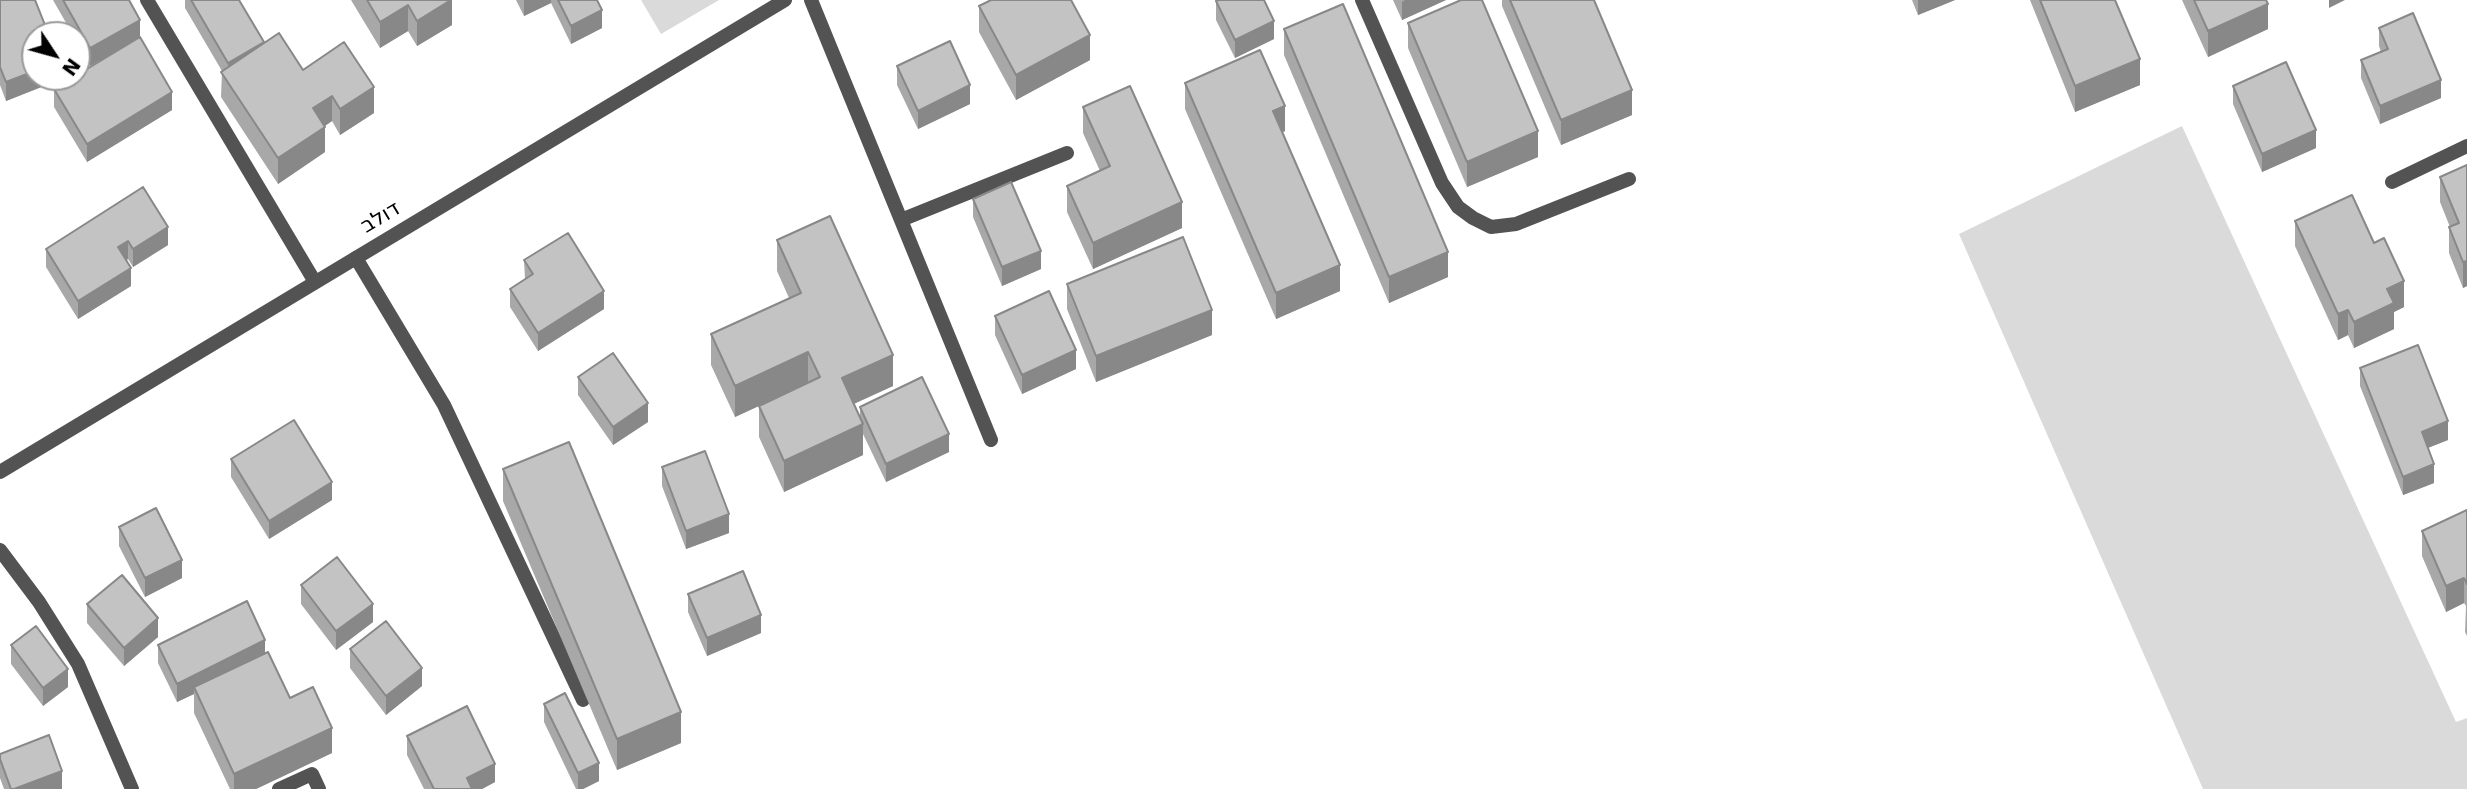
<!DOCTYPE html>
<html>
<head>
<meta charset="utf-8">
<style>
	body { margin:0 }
	#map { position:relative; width:2467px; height:789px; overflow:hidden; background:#fff; font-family:"DejaVu Sans",sans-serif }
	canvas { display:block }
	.north { position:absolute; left:21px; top:21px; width:70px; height:70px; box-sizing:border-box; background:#fff; border:2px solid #999; border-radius:50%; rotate:126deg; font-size:19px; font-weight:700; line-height:28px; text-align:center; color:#000 }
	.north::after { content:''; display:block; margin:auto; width:24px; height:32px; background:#000; clip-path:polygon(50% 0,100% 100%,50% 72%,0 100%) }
</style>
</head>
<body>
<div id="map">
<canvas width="2467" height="789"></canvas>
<div class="north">N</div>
</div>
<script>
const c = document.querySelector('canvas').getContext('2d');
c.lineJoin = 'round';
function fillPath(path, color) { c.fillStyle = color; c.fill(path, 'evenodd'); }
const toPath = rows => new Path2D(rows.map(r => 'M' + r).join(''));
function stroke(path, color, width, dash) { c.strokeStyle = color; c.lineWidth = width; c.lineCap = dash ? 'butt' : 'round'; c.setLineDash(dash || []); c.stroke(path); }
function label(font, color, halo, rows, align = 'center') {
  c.font = font + ' "DejaVu Sans","Noto Sans Hebrew",sans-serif'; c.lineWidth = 5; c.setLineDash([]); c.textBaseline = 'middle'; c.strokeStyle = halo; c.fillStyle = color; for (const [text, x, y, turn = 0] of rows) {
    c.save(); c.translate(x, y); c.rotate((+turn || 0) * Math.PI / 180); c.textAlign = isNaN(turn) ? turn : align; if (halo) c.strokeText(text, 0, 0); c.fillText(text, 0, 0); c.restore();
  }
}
const green = toPath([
	[641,0,719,0,661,34],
	[2182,126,2456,722,2467,718,2467,789,2203,789,1959,234]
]);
const lane = toPath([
	[147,0,315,282],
	[811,0,991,440],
	[1362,0,1442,183,1458,207,1473,218,1491,227,1516,224,1629,179],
	[2392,182,2467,146],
	[901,220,1067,153],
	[356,258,444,405,583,700],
	[0,550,39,602,78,664,132,789],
	[279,789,312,774,319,789]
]);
const street = toPath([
	[0,472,785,0]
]);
const wall = toPath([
	[0,0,59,77,59,80,6,101,0,85],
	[53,0,129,0,140,37,172,110,87,162,54,107,54,89,109,55,90,66,77,43,77,35,73,35],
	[185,0,239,0,264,43,303,70,374,113,340,135,332,121,325,126,325,152,278,184,221,97,222,71,185,8],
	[351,0,452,0,452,25,417,46,408,31,380,48],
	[516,0,597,0,602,28,571,44,551,3,524,16],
	[1393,0,1446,0,1402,20],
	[1502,0,1594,0,1632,115,1561,145,1502,6],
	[1912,0,1955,0,1918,15],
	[2030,0,2115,0,2140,85,2075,112],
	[2182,0,2266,0,2268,29,2208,57],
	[1216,1,1274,39,1235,58,1216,20],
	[979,6,1090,60,1016,100,979,32],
	[1408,23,1538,157,1467,187,1408,48],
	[2379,28,2441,98,2380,124,2361,78,2361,60,2381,52,2379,46],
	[1284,29,1448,277,1389,303,1284,55],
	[897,66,970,104,918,129,897,85],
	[1185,83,1285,131,1282,133,1340,291,1276,319,1185,109],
	[2233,86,2316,148,2262,172,2233,104],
	[1083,107,1182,228,1093,269,1067,212,1067,186,1100,171,1083,133],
	[2467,165,2467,286,2463,288,2449,253,2449,227,2450,227,2440,202,2440,177],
	[143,187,168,245,133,267,128,259,126,260,131,286,78,319,46,267,46,249],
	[973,199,1041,269,1002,286,973,217],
	[2295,221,2404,307,2394,312,2394,329,2354,348,2348,335,2338,340,2295,246],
	[777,240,893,386,854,404,860,416,860,407,949,452,886,482,863,434,863,455,784,492,759,437,759,406,735,417,711,365,711,334,789,298,777,271],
	[524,260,604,309,538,351,510,307,510,289,525,279],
	[1067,284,1212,335,1096,382,1067,309],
	[995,316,1076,369,1022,394,995,335],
	[2360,368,2448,440,2428,448,2434,483,2403,495,2360,386],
	[578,377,648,422,613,445,578,395],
	[231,459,332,500,269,539,231,477],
	[662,467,729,533,686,549,662,486],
	[503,469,681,743,617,770,503,501],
	[2467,510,2467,636,2465,632,2466,606,2464,603,2446,612,2422,556,2422,531],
	[119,527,182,578,145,597,119,546],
	[301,585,373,622,336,650,301,604],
	[688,594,761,633,707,656,688,612],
	[87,604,158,637,124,666,87,623],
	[11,645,68,687,43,706,11,664],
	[158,645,265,653,290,698,332,753,256,789,230,789,194,713,194,694,177,702,158,663],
	[350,649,422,686,386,715,350,668],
	[544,704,599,781,583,789,576,789,544,722],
	[407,736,495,782,482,789,424,789,407,755],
	[0,754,62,789,4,789,0,778]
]);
const shadedWall = toPath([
	[451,0,452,0,452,25,417,46,417,21],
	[524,0,551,0,551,3,524,16],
	[1405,0,1446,0,1402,20,1402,2],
	[1918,0,1955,0,1918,15],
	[2329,0,2345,0,2329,8],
	[2268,4,2268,29,2208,57,2208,31],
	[408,5,408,31,380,48,380,22],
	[602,10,602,28,571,44,571,26],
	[140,20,140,38,90,66,90,48],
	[1274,21,1274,39,1235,58,1235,40],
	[1090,35,1090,60,1016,100,1016,75],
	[264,42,228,82,228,63],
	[2140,59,2140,85,2075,112,2075,86],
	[35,71,35,77,59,77,59,80,6,101,6,82],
	[2441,80,2441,98,2380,124,2380,106],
	[970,85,970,104,918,129,918,111],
	[374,87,374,113,340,135,340,109],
	[1632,90,1632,115,1561,145,1561,120],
	[172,92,172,110,87,162,87,144],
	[332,96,332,121,313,134,313,108],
	[1285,106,1285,131,1273,136,1273,111],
	[325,127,325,152,278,184,278,158],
	[2316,130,2316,148,2262,172,2262,154],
	[1538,131,1538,157,1467,187,1467,162],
	[1182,202,1182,228,1093,269,1093,243],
	[168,227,168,245,133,267,133,249],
	[128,241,128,259,118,265,118,247],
	[1041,251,1041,269,1002,286,1002,267],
	[1448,252,1448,277,1389,303,1389,277],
	[2467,261,2467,286,2463,288,2463,262],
	[1340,265,1340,291,1276,319,1276,293],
	[131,268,131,286,78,319,78,301],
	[2404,281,2404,307,2394,312,2394,329,2354,348,2354,322,2387,289],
	[604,291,604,309,538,351,538,333],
	[1212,310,1212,335,1096,382,1096,356],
	[2348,310,2348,335,2338,340,2338,314],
	[1076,350,1076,369,1022,394,1022,375],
	[808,352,808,383,735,417,735,386],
	[893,355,893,386,842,409,842,378],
	[648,403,648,422,613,445,613,427],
	[2448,421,2448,440,2422,450,2422,432],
	[863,424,863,455,784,492,784,461],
	[949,434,949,452,886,482,886,464],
	[2434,464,2434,483,2403,495,2403,477],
	[332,482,332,500,269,539,269,521],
	[729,514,729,533,686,549,686,531],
	[182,560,182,578,145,597,145,578],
	[2464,578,2464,603,2446,612,2446,586],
	[373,604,373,622,336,650,336,631],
	[761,615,761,633,707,656,707,638],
	[158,618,158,637,124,666,124,648],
	[265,640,265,658,194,687,194,694,177,702,177,684],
	[422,668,422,686,386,715,386,696],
	[68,669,68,687,43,706,43,688],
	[681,712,681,743,617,770,617,739],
	[332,728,332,753,256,789,234,789,234,774],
	[599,763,599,781,583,789,578,789,578,773],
	[495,764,495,782,482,789,467,789,467,778],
	[62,771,62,789,14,789]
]);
const building = toPath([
	[0,0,35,0,49,35,35,35,35,71,6,82,0,67,0,0],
	[63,0,129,0,140,20,90,48,63,0],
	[191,0,239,0,264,42,228,63,191,0],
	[367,0,451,0,417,21,408,5,380,22,367,0],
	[558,0,597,0,602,10,571,26,558,0],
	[991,0,1071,0,1090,35,1016,75,979,6,991,0],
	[1219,0,1264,0,1274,21,1235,40,1216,1,1219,0],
	[1461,0,1482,0,1538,131,1467,162,1408,23,1461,0],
	[1510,0,1594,0,1632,90,1561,120,1510,0],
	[2040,0,2115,0,2140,59,2075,86,2040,0],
	[2194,0,2266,0,2268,4,2208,31,2194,0],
	[1343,4,1448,252,1389,277,1284,29,1343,4],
	[2413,13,2441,80,2380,106,2361,60,2388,49,2379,28,2413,13],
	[279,33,303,70,344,42,374,87,340,109,332,96,313,108,325,127,278,158,221,72,279,33],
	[140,37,172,92,87,144,54,89,73,77,77,77,77,75,140,37],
	[950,41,970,85,918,111,897,66,950,41],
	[1260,50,1285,106,1273,111,1340,265,1276,293,1185,83,1260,50],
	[2286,62,2316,130,2262,154,2233,86,2286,62],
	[1130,86,1182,202,1093,243,1067,186,1110,166,1083,107,1130,86],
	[2467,165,2467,261,2463,262,2449,227,2459,223,2440,177,2467,165],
	[1011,182,1041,251,1002,267,973,199,1011,182],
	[143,187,168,227,133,249,128,241,118,247,131,268,78,301,46,249,143,187],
	[2352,195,2374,243,2384,238,2404,281,2387,289,2394,303,2354,322,2348,310,2338,314,2295,221,2352,195],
	[830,216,893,355,842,378,863,424,784,461,759,406,820,377,808,352,735,386,711,334,801,293,777,240,830,216],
	[568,233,604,291,538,333,510,289,533,274,524,260,568,233],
	[1183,237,1212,310,1096,356,1067,284,1183,237],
	[1049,291,1076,350,1022,375,995,316,1049,291],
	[2418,345,2448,421,2422,432,2434,464,2403,477,2360,368,2418,345],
	[613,353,648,403,613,427,578,377,613,353],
	[922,377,949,434,886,464,860,407,922,377],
	[294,420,332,482,269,521,231,459,294,420],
	[569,442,681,712,617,739,503,469,569,442],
	[705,451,729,514,686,531,662,467,705,451],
	[156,508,182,560,145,578,119,527,156,508],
	[2467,510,2467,584,2464,578,2446,586,2422,531,2467,510],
	[337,557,373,604,336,631,301,585,337,557],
	[743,571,761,615,707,638,688,594,743,571],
	[122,575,158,618,124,648,87,604,122,575],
	[247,601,265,640,177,684,158,645,247,601],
	[386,621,422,668,386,696,350,649,386,621],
	[36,626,68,669,43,688,11,645,36,626],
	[268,652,290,698,313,687,332,728,234,774,194,687,268,652],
	[565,693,599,763,578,773,544,704,565,693],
	[467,706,495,764,467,778,472,789,434,789,407,736,467,706],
	[49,735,62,771,14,789,11,789,0,759,0,754,49,735]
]);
const streetNames = [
	["דולב",381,218,-31]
];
fillPath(green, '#dadada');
stroke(lane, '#535353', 14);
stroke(street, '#535353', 14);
fillPath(wall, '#a8a8a8');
fillPath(shadedWall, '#888');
fillPath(building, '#c3c3c3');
stroke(building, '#888', 2);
label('21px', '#000', '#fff', streetNames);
</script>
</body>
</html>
